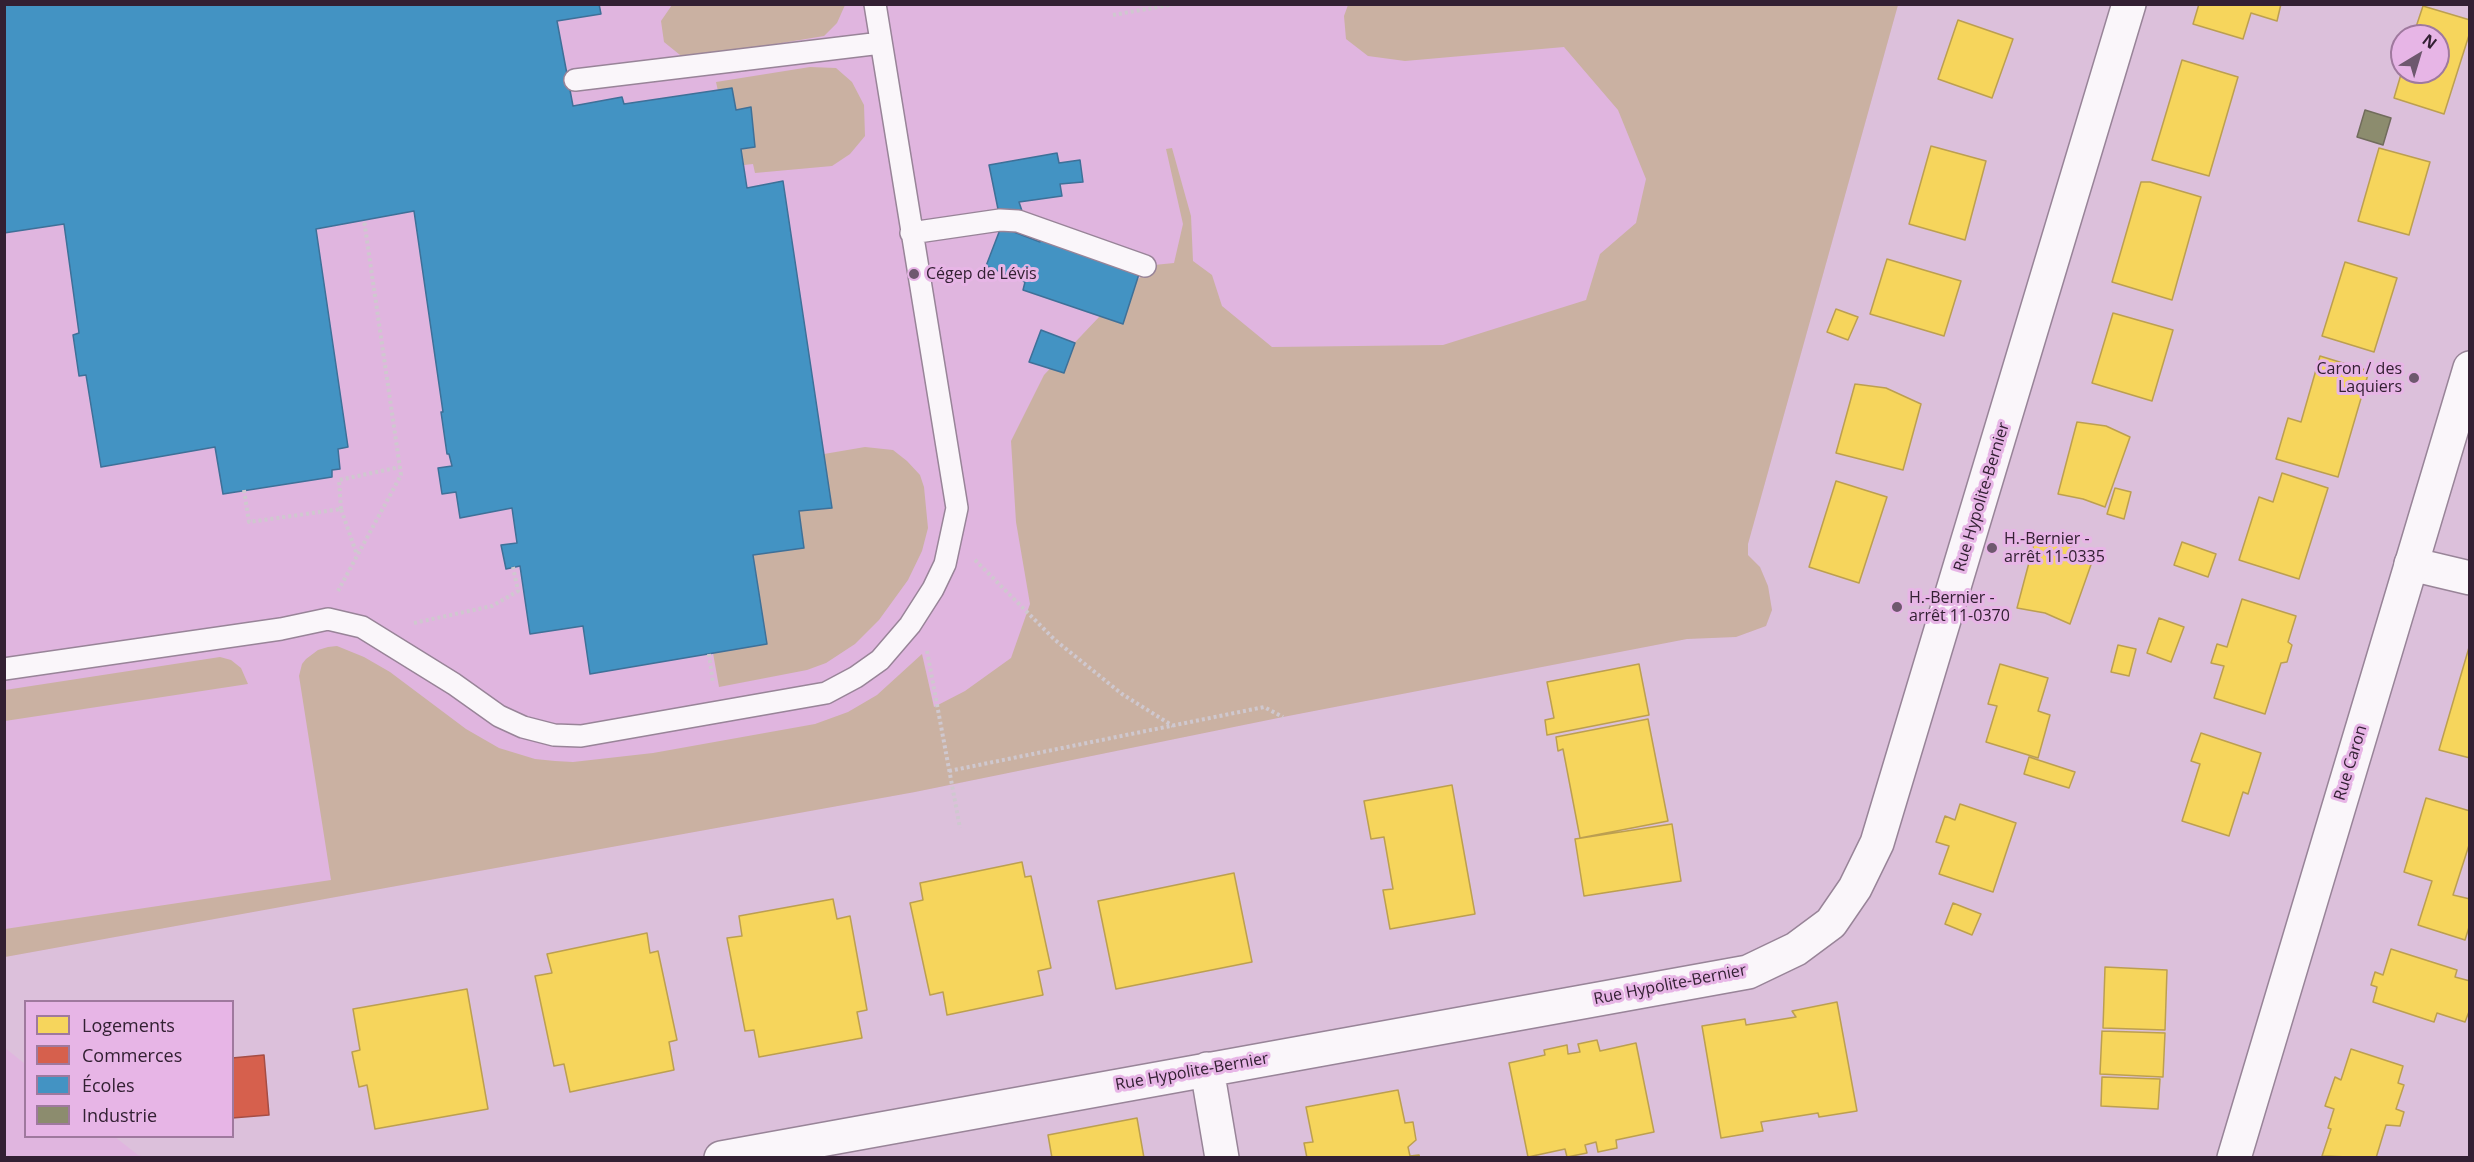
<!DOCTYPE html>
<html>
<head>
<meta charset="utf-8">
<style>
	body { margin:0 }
	#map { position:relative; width:2474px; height:1162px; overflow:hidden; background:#dcc0db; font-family:"Open Sans",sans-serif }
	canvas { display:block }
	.frame { position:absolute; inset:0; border:6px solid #332033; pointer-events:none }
	.legend { position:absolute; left:24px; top:1000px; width:210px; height:138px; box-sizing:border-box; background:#e7b5e6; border:2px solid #9f799e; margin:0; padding:8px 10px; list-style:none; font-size:18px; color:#332033 }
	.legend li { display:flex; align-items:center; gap:12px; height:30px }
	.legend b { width:30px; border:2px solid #9f799e }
	.north { position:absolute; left:2390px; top:24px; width:60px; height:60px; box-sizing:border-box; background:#e7b5e6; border:2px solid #9f799e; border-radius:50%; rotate:38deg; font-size:16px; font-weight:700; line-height:24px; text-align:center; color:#332033 }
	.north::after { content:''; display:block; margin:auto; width:21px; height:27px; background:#6e586e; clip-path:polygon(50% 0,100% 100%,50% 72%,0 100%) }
</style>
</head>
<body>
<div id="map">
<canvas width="2474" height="1162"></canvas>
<div class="frame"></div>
<ul class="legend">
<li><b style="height:16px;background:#f6d55c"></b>Logements</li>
<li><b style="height:16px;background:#d6604d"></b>Commerces</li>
<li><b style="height:16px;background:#4393c3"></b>Écoles</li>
<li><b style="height:16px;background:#8c8c6e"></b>Industrie</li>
</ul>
<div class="north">N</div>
</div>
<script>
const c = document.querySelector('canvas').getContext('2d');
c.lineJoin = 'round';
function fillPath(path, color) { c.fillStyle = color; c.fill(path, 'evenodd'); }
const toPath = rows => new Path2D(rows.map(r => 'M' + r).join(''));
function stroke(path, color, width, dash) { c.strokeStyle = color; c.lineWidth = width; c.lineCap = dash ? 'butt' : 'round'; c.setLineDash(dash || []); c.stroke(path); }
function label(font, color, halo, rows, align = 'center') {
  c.font = font + ' "Open Sans",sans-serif'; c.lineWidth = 6; c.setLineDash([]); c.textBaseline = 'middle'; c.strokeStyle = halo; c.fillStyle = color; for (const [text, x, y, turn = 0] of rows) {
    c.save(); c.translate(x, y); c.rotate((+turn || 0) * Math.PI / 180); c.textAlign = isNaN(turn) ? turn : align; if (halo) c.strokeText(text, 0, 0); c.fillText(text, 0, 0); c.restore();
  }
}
const built = toPath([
	[5,5,1898,5,1748,544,1748,555,1760,567,1768,586,1772,610,1766,626,1736,637,1687,639,1283,717,915,792,5,957],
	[4,1047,25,1064,26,1136,115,1137,138,1155,146,1157,5,1157]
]);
const green = toPath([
	[672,5,845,5,837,23,824,36,685,59,664,42,661,21],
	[1348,5,1898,5,1748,544,1748,555,1760,567,1768,586,1772,610,1766,626,1736,637,1687,639,1283,717,915,792,5,957,5,929,331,880,299,676,302,664,306,659,318,650,328,647,337,646,364,657,390,672,466,729,499,748,535,759,555,761,573,762,653,753,815,724,848,712,877,695,922,654,934,707,965,691,1011,658,1030,604,1016,522,1011,441,1044,375,1119,296,1154,265,1174,263,1183,224,1166,149,1172,148,1191,216,1193,261,1212,275,1222,306,1272,347,1443,345,1586,300,1600,254,1636,223,1646,179,1618,110,1564,47,1405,61,1368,56,1346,39,1344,16],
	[810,67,836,68,852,82,864,105,865,136,850,154,832,166,755,173,753,164,744,165,741,149,755,147,751,108,736,110,732,88,718,91,716,82],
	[865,447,893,450,907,461,920,475,924,487,928,528,922,551,908,580,879,620,855,644,826,663,807,670,719,687,713,653,767,644,753,555,804,548,799,511,832,507,824,454],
	[220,657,231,660,241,668,248,684,5,721,5,690]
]);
const homes = toPath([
	[2199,4,2281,4,2277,21,2251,13,2243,39,2193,24,2199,4],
	[2423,6,2470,20,2470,32,2444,114,2394,98,2402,71,2438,72,2438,36,2413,36,2423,6],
	[1958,20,2013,39,1992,98,1938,79,1958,20],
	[2182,60,2238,77,2209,176,2152,160,2182,60],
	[1931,146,1986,161,1965,240,1909,224,1931,146],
	[2379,148,2430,162,2409,235,2358,221,2379,148],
	[2141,182,2150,182,2201,197,2172,300,2112,282,2141,182],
	[1887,259,1961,281,1944,336,1870,314,1887,259],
	[2345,262,2397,278,2374,352,2322,336,2345,262],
	[1836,309,1858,317,1848,340,1827,332,1836,309],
	[2113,313,2173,330,2152,401,2092,383,2113,313],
	[2320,356,2369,371,2338,477,2276,459,2288,418,2301,422,2320,356],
	[1855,384,1886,388,1921,404,1903,470,1836,453,1855,384],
	[2077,422,2106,426,2130,437,2105,507,2083,499,2058,494,2077,422],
	[2282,473,2328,488,2299,579,2239,560,2259,497,2273,502,2282,473],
	[1836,481,1887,497,1859,583,1809,567,1836,481],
	[2115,488,2131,492,2124,519,2107,514,2115,488],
	[2035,540,2066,544,2093,559,2070,624,2045,613,2017,608,2035,540],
	[2182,542,2216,554,2208,577,2174,565,2182,542],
	[2242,599,2296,616,2288,642,2292,645,2287,662,2281,663,2265,714,2214,698,2224,666,2211,663,2217,644,2227,647,2242,599],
	[2159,618,2184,627,2171,662,2147,653,2159,618],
	[2470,644,2470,758,2439,750,2470,644],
	[2118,645,2136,649,2129,676,2111,672,2118,645],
	[1639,664,1649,715,1547,735,1545,720,1554,718,1547,682,1639,664],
	[2000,664,2048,678,2038,711,2050,715,2038,758,1986,742,1997,706,1988,704,2000,664],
	[1648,719,1668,821,1580,838,1563,749,1558,751,1556,737,1648,719],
	[2201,733,2261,753,2248,794,2243,792,2229,836,2182,821,2200,764,2191,761,2201,733],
	[2029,757,2075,772,2069,788,2024,774,2029,757],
	[1452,785,1475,914,1390,929,1383,890,1393,889,1384,837,1371,839,1364,801,1452,785],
	[2426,798,2470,811,2470,842,2453,895,2470,899,2470,924,2465,940,2418,925,2432,881,2404,872,2426,798],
	[1960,804,2016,823,1993,892,1939,874,1949,846,1936,842,1945,816,1955,820,1960,804],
	[1672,824,1681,881,1584,896,1575,839,1672,824],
	[1022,862,1025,877,1031,876,1051,968,1038,971,1043,995,947,1015,943,992,930,995,910,903,923,900,920,883,1022,862],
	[1234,873,1252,962,1116,989,1098,901,1234,873],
	[833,899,837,919,850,916,867,1010,857,1012,862,1038,759,1057,754,1030,745,1031,727,938,742,936,739,916,833,899],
	[1953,903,1981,914,1972,935,1945,924,1953,903],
	[647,933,650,953,658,951,677,1040,669,1042,674,1070,570,1092,564,1064,554,1066,535,976,552,973,547,954,647,933],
	[2391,949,2457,970,2455,977,2470,981,2470,1009,2465,1022,2437,1013,2434,1022,2373,1002,2377,987,2371,985,2375,972,2383,975,2391,949],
	[2105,967,2167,970,2165,1030,2103,1028,2105,967],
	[467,989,488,1109,375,1129,367,1085,359,1087,352,1052,360,1050,353,1009,467,989],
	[1837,1002,1857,1111,1819,1117,1818,1113,1761,1122,1763,1131,1721,1138,1702,1026,1745,1019,1746,1025,1796,1017,1792,1011,1837,1002],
	[2102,1031,2165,1033,2163,1077,2100,1074,2102,1031],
	[1597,1040,1600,1051,1636,1043,1654,1132,1616,1140,1617,1148,1598,1152,1596,1142,1585,1145,1587,1153,1567,1157,1565,1149,1528,1157,1509,1063,1545,1055,1544,1050,1567,1045,1568,1054,1580,1052,1578,1044,1597,1040],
	[2351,1049,2403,1066,2398,1083,2404,1085,2396,1109,2404,1112,2400,1126,2386,1125,2376,1158,2322,1156,2331,1129,2328,1128,2334,1109,2325,1106,2335,1077,2341,1080,2351,1049],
	[2102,1077,2160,1079,2158,1109,2101,1106,2102,1077],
	[1398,1090,1405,1123,1413,1122,1416,1140,1408,1147,1410,1156,1419,1155,1420,1158,1307,1158,1304,1143,1313,1142,1306,1107,1398,1090],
	[1137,1118,1144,1158,1052,1158,1048,1135,1137,1118]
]);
const shops = toPath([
	[264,1055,269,1115,232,1118,232,1058,264,1055]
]);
const schools = toPath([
	[4,4,599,4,601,14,557,21,573,106,622,97,624,104,732,88,736,110,751,107,755,147,741,149,747,188,783,181,832,508,799,511,804,548,753,555,767,644,590,674,583,626,530,634,520,566,506,569,501,545,517,543,512,508,460,518,456,492,442,494,438,468,452,466,449,454,447,454,441,412,443,412,414,211,316,229,348,447,338,449,340,469,332,470,332,477,223,494,215,447,101,467,86,375,79,376,73,335,79,333,64,224,4,233,4,4],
	[1057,153,1059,163,1080,160,1083,182,1060,184,1062,196,1019,202,1022,211,999,214,989,165,1057,153],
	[1001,227,1040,242,1042,237,1140,271,1123,324,1023,290,1025,282,986,266,1001,227],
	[1041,330,1075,343,1064,373,1029,362,1041,330]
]);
const industry = toPath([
	[2365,110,2391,118,2383,145,2357,137,2365,110]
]);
const path = toPath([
	[1113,15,1175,4],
	[244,490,249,522,341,509,357,555],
	[341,509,339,480,400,467],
	[975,560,1055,640,1122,694,1173,726],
	[338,591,401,475,364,220],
	[414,623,492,606,518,591,513,567],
	[927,651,960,828],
	[709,654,713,683],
	[949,771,1264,707,1283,717]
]);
const service = toPath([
	[575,80,881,43],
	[911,233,1000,220,1018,221,1145,266],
	[4,669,281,629,328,619,362,627,454,684,499,716,523,727,554,735,581,736,826,693,856,677,880,660,910,625,933,589,945,564,957,508,875,4]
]);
const minor = toPath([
	[2411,564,2470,578],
	[1207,1069,1222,1158],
	[721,1158,1748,972,1796,949,1831,923,1855,888,1877,843,2129,4]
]);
const tertiary = toPath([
	[2234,1158,2470,368]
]);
const markers = [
	[914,274,6,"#6e586e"],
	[2414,378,6,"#6e586e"],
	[1992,548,6,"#6e586e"],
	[1897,607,6,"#6e586e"]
];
const poiNames = [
	["Cégep de Lévis",926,274],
	["Caron / des",2402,369,"right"],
	["Laquiers",2402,387,"right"],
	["H.-Bernier -",2004,539],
	["arrêt 11-0335",2004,557],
	["H.-Bernier -",1909,598],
	["arrêt 11-0370",1909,616]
];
const streetNames = [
	["Rue Hypolite-Bernier",1982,497,-73],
	["Rue Caron",2351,763,-73],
	["Rue Hypolite-Bernier",1670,985,-11],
	["Rue Hypolite-Bernier",1192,1072,-10]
];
fillPath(built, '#e0b5df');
fillPath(green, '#cab1a2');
fillPath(homes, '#f6d55c');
stroke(homes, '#bc9f50', 1.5);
fillPath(shops, '#d6604d');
stroke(shops, '#a54d45', 1.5);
fillPath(schools, '#4393c3');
stroke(schools, '#3e7098', 1.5);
fillPath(industry, '#8c8c6e');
stroke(industry, '#716c5c', 1.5);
stroke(service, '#988498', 24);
stroke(minor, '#988498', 36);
stroke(tertiary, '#988498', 36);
stroke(path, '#cfc8cf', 4, [3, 3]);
stroke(service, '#faf6fa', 21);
stroke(minor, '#faf6fa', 33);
stroke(tertiary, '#faf6fa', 33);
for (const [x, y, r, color] of markers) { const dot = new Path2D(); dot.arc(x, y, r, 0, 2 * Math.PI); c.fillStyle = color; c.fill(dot); stroke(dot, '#e7b5e6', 2); }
label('16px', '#332033', '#e7b5e6', poiNames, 'left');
label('16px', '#332033', '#e7b5e6', streetNames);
</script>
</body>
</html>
